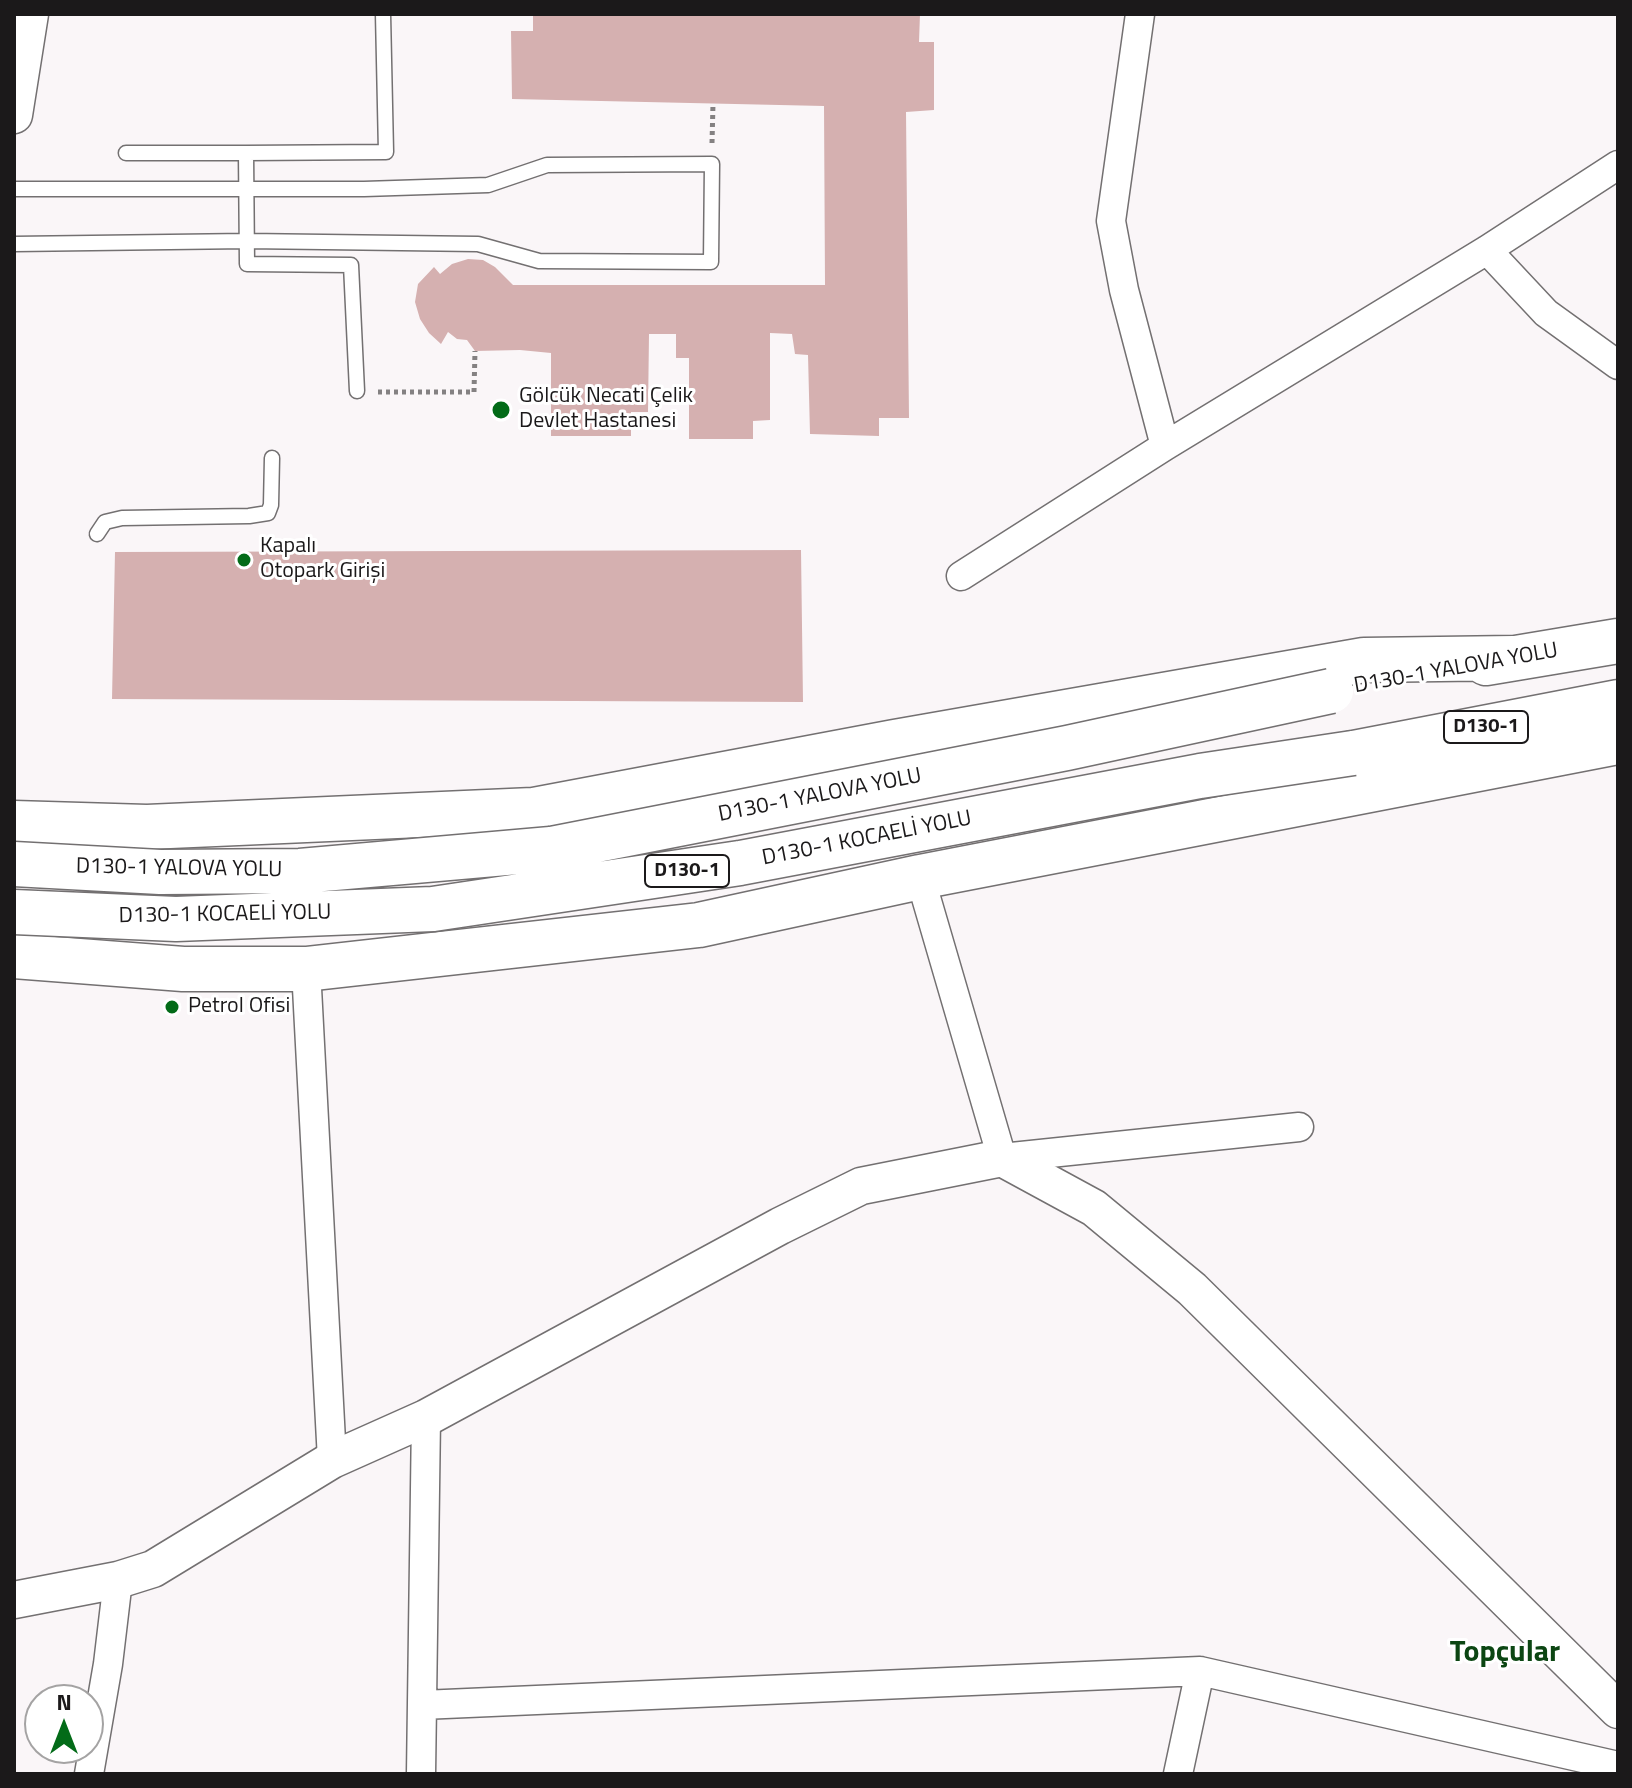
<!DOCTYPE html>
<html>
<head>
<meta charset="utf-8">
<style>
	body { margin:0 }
	#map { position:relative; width:1632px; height:1788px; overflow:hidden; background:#faf6f8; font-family:"Titillium Web",sans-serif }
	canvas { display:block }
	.frame { position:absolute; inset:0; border:16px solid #1b191a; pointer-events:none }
	.north { position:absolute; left:24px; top:1684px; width:80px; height:80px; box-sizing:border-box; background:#fff; border:2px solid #a4a3a3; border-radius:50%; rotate:0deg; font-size:22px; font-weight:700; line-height:32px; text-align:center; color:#1b191a }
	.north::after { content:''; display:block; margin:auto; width:28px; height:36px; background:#036b18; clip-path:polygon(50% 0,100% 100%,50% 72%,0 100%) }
</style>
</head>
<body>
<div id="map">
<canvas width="1632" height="1788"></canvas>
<div class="frame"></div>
<div class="north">N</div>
</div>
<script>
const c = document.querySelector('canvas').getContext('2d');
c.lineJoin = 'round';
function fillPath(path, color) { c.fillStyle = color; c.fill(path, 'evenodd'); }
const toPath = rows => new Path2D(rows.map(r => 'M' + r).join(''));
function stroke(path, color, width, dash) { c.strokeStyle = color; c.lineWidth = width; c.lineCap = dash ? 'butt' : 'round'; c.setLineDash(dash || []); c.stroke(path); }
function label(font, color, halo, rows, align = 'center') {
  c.font = font + ' "Titillium Web",sans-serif'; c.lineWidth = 6; c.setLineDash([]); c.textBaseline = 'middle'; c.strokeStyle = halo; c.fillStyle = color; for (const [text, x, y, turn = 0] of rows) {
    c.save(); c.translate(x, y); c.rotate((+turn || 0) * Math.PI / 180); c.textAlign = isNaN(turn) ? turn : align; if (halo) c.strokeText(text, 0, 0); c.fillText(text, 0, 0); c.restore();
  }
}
const building = toPath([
	[533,14,920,14,919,42,934,42,934,110,906,112,909,418,879,418,879,436,810,434,808,355,795,354,792,334,770,333,770,420,753,421,753,439,689,439,689,358,676,358,676,334,649,334,648,412,631,412,631,436,551,436,551,353,520,350,475,351,467,340,457,339,448,332,441,344,429,333,420,319,415,302,418,284,434,267,440,274,452,264,468,259,483,260,495,267,513,285,825,285,824,106,512,99,511,31,533,31],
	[801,550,803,702,112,699,115,552]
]);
const path = toPath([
	[712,143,713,104],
	[378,392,474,392,475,351]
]);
const service = toPath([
	[126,153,246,153],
	[14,189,364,189,488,185,547,165,712,164,711,262,539,261,478,244,247,241,14,244],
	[357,391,351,265,247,264,246,153,386,152,383,14],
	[97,534,105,522,122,518,249,516,268,513,271,505,272,458]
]);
const minor = toPath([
	[1140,14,1111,221,1124,290,1165,446],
	[1487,250,1546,313,1618,365],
	[961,576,1165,446,1487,250,1618,165],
	[920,877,1002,1158,1299,1127],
	[306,969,332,1460],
	[422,1705,1200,1671,1618,1766],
	[89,1774,108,1664,118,1580],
	[421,1774,426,1418],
	[1178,1774,1200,1671]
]);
const tertiary = toPath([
	[14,115,30,14],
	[14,1600,118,1580,153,1569,332,1460,426,1418,780,1226,861,1186,1002,1158,1094,1208,1192,1289,1618,1710]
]);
const trunk = toPath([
	[1486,663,1618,641],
	[1353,753,1618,702],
	[14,823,147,827,533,810,894,742,1364,660,1514,658],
	[14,956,183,969,306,969,699,925,920,877,1618,742]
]);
const trunkBridge = toPath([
	[14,864,160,872,300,871,551,849,1067,748,1331,691],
	[14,912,176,919,433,909,740,863,1200,776,1353,753]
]);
const markers = [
	[501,410,10,"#036b18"],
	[244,560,8,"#036b18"],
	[172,1007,8,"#036b18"]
];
const shields = [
	[1486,727,84],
	[687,871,84]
];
const shieldNames = [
	["D130-1",1486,727],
	["D130-1",687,871]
];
const poiNames = [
	["Gölcük Necati Çelik",519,397],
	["Devlet Hastanesi",519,422],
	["Kapalı",260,547],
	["Otopark Girişi",260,572],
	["Petrol Ofisi",188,1007]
];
const streetNames = [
	["D130-1 YALOVA YOLU",1456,669,-10],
	["D130-1 YALOVA YOLU",820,796,-11],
	["D130-1 KOCAELİ YOLU",867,839,-11],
	["D130-1 YALOVA YOLU",179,869,1],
	["D130-1 KOCAELİ YOLU",225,915,-1]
];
const districtNames = [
	["Topçular",1505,1654]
];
fillPath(building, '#d5b0b0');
stroke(service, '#737071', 17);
stroke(minor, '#737071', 31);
stroke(tertiary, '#737071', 39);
stroke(trunk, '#737071', 47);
stroke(path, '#848182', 5, [4, 4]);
stroke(service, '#fff', 14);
stroke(minor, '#fff', 28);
stroke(tertiary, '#fff', 36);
stroke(trunk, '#fff', 44);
stroke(trunkBridge, '#737071', 47, []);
stroke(trunkBridge, '#fff', 44);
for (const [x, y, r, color] of markers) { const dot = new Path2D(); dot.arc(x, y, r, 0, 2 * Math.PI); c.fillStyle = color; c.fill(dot); stroke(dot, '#fff', 3); }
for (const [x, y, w] of shields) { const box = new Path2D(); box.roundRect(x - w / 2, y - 16, w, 32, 6); c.fillStyle = '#fff'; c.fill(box); stroke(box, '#1b191a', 2); }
label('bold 20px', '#1b191a', null, shieldNames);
label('22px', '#1b191a', '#fff', poiNames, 'left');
label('22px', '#1b191a', '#fff', streetNames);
label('bold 30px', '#0c4613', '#fff', districtNames);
</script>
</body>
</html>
